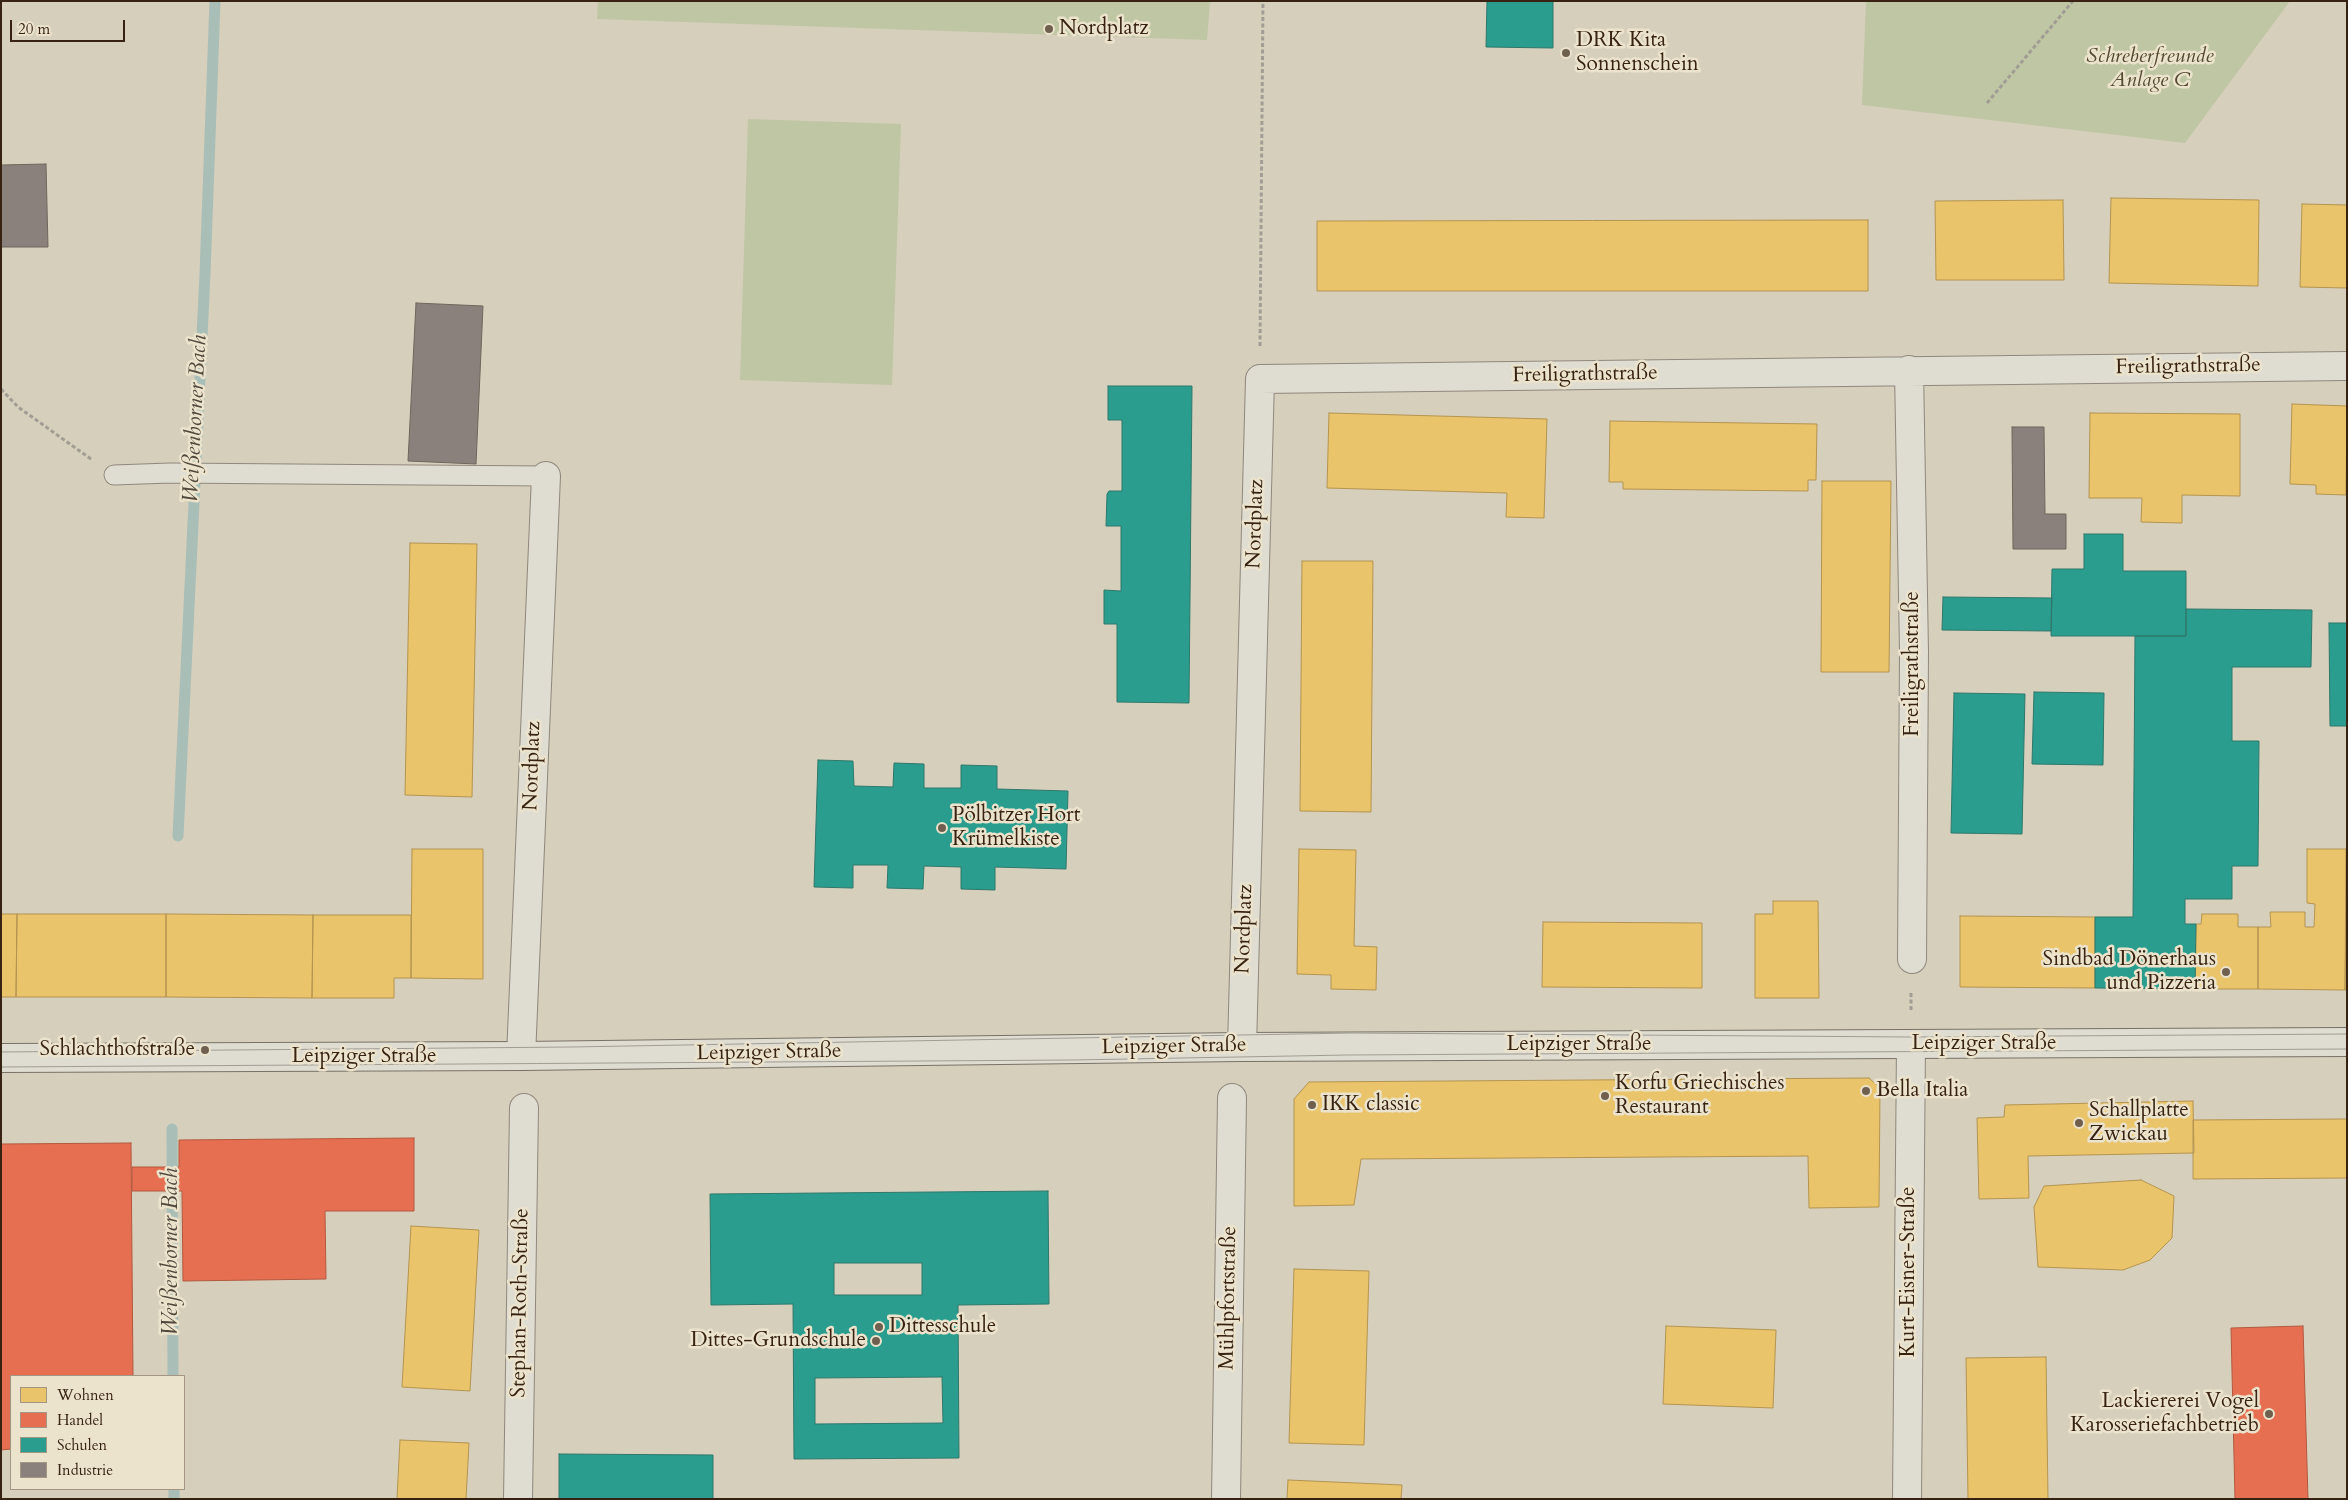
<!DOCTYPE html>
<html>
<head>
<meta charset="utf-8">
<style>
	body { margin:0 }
	#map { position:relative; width:2348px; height:1500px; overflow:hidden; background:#d6cfbc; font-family:Cardo,serif }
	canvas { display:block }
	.frame { position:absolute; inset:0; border:2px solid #382313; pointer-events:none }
	.legend { position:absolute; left:10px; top:1375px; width:175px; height:115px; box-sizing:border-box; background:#ebe3cc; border:1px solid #a39682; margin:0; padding:6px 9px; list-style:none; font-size:15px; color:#382313 }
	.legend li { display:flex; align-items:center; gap:10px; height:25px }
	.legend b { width:25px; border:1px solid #a39682 }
	.scale { position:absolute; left:10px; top:20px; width:115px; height:22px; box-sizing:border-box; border:2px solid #382313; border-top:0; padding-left:6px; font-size:15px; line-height:18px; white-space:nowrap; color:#382313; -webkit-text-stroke:4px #ebe3cc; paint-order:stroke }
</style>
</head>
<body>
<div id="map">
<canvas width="2348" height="1500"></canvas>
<div class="frame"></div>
<ul class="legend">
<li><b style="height:14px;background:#e9c46a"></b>Wohnen</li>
<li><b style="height:14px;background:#e76f51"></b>Handel</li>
<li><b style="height:14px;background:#2a9d8f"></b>Schulen</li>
<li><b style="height:14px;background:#8a817c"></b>Industrie</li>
</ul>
<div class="scale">20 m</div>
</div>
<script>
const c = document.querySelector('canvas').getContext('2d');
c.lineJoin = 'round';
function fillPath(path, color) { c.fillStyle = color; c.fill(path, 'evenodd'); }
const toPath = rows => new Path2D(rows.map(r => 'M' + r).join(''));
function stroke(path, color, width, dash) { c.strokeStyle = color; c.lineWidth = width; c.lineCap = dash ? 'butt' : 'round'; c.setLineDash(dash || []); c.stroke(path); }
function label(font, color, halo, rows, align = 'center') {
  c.font = font + ' Cardo,serif'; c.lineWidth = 5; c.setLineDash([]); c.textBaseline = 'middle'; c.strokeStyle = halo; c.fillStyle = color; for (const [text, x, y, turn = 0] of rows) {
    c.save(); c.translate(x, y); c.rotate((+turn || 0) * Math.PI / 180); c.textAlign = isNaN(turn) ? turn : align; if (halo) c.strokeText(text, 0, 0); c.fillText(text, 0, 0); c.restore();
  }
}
const green = toPath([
	[598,1,1210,1,1207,40,597,19],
	[1866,1,2290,1,2185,143,1862,105],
	[748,119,901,124,892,385,740,380]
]);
const homes = toPath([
	[2111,198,2259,200,2258,286,2109,283,2111,198],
	[2063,200,2064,280,1936,280,1935,201,2063,200],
	[2302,204,2347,205,2347,288,2300,287,2302,204],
	[1868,220,1868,291,1317,291,1317,221,1868,220],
	[2292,404,2347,406,2346,495,2316,494,2316,485,2290,484,2292,404],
	[1329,413,1547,419,1544,518,1506,517,1507,493,1327,488,1329,413],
	[2090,413,2240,414,2240,496,2182,495,2182,523,2141,522,2142,498,2089,498,2090,413],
	[1610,421,1817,424,1816,480,1808,480,1808,491,1623,489,1623,482,1609,482,1610,421],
	[1822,481,1891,481,1889,672,1821,672,1822,481],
	[410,543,477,544,472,797,405,795,410,543],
	[1302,561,1373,561,1371,812,1300,811,1302,561],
	[412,849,483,849,483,979,411,978,412,849],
	[1299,849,1356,850,1354,946,1377,947,1376,990,1331,989,1331,975,1297,974,1299,849],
	[2307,849,2346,849,2345,990,2258,989,2258,927,2271,927,2270,912,2305,912,2305,927,2314,927,2315,904,2307,903,2307,849],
	[1773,901,1818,901,1819,998,1755,998,1755,914,1773,914,1773,901],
	[1,914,17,914,16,997,1,997,1,914],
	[17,914,166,914,166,997,16,997,17,914],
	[166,914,313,915,312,998,166,997,166,914],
	[2202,914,2238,914,2238,927,2258,927,2258,989,2195,989,2196,924,2201,924,2202,914],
	[313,915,411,915,411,978,394,978,394,998,312,998,313,915],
	[1960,916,2095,917,2095,988,1960,987,1960,916],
	[1543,922,1702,923,1702,988,1542,987,1543,922],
	[2346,927,2347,927,2347,990,2345,990,2346,927],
	[1869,1078,1880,1088,1879,1207,1809,1208,1808,1156,1361,1159,1354,1205,1294,1206,1294,1099,1309,1082,1869,1078],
	[2193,1101,2194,1153,2028,1156,2029,1198,1979,1199,1977,1118,2004,1117,2005,1105,2193,1101],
	[2347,1119,2347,1178,2193,1179,2193,1120,2347,1119],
	[2141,1180,2174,1196,2172,1238,2150,1260,2123,1270,2038,1267,2034,1207,2044,1186,2141,1180],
	[411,1226,479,1230,470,1391,402,1387,411,1226],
	[1294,1269,1369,1271,1364,1445,1289,1443,1294,1269],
	[1666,1326,1776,1330,1773,1408,1663,1404,1666,1326],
	[2046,1357,2048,1499,1968,1499,1966,1358,2046,1357],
	[400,1440,469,1443,466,1499,397,1499,400,1440],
	[1288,1480,1402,1485,1401,1499,1287,1499,1288,1480]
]);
const shops = toPath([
	[414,1138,414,1211,325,1211,326,1279,183,1281,182,1191,132,1191,132,1167,179,1167,179,1140,414,1138],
	[131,1143,133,1376,11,1376,11,1449,1,1450,1,1144,131,1143],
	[2303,1326,2308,1499,2235,1499,2231,1328,2303,1326]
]);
const schools = toPath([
	[1487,1,1553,1,1553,48,1486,47,1487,1],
	[1108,386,1192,386,1189,703,1117,702,1117,624,1104,624,1104,590,1121,591,1121,526,1106,526,1107,494,1109,491,1122,491,1122,420,1108,420,1108,386],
	[2084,534,2123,534,2123,571,2186,571,2186,636,2051,636,2052,569,2084,569,2084,534],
	[1943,597,2052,598,2051,631,1942,630,1943,597],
	[2186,609,2312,610,2311,667,2232,667,2232,741,2259,741,2258,866,2232,866,2232,899,2185,899,2185,924,2196,924,2195,989,2095,988,2095,917,2133,917,2135,636,2186,636,2186,609],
	[2329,623,2347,623,2347,726,2330,726,2329,623],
	[2034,692,2104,693,2103,765,2032,764,2034,692],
	[1954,693,2025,694,2022,834,1951,833,1954,693],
	[818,760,853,761,854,786,893,787,894,763,924,764,924,788,961,788,961,765,997,766,997,789,1068,791,1066,869,995,867,995,890,961,889,961,867,924,866,923,889,887,888,888,865,853,865,853,888,814,887,818,760],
	[1048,1191,1049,1304,958,1305,959,1458,794,1459,793,1304,711,1305,710,1194,1048,1191],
	[834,1263,922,1263,922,1295,834,1295,834,1263],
	[942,1377,943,1423,815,1424,815,1378,942,1377],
	[559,1454,713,1455,713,1499,559,1499,559,1454]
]);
const industry = toPath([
	[46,164,48,247,1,247,1,165,46,164],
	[416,303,483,306,476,464,408,461,416,303],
	[2012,427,2044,427,2045,514,2066,514,2066,549,2013,549,2012,427]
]);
const stream = toPath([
	[178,836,205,274,215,1],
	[172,1129,173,1376],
	[174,1489,174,1499]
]);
const path = toPath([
	[1987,103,2073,1],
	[1260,346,1263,1],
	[1,389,18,407,91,459],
	[1911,1010,1911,992]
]);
const lane = toPath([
	[114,475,170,473,546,476]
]);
const street = toPath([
	[1909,370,1914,652,1912,959],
	[1242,1047,1260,379,2347,366],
	[521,1056,546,476],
	[518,1499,524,1108],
	[1226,1499,1232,1098],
	[1907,1499,1911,1045]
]);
const secondary = toPath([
	[1,1058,521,1056,1242,1047,2347,1042]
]);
const tram = toPath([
	[1,1052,572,1047,1351,1033,1911,1037,2347,1034],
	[1,1067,1073,1060,1347,1055,2347,1049]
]);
const markers = [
	[1049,29,5,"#6f5f4e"],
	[1566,53,5,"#6f5f4e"],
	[942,828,5,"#6f5f4e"],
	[2226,972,5,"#6f5f4e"],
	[205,1050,5,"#6f5f4e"],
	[1866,1091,5,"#6f5f4e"],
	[1605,1096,5,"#6f5f4e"],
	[1312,1105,5,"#6f5f4e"],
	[2079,1123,5,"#6f5f4e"],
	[879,1327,5,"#6f5f4e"],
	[876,1341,5,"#6f5f4e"],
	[2269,1414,5,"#6f5f4e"]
];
const poiNames = [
	["Nordplatz",1059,29],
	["DRK Kita",1576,41],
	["Sonnenschein",1576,65],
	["Pölbitzer Hort",952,816],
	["Krümelkiste",952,840],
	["Sindbad Dönerhaus",2216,960,"right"],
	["und Pizzeria",2216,984,"right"],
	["Schlachthofstraße",195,1050,"right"],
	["Korfu Griechisches",1615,1084],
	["Restaurant",1615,1108],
	["Bella Italia",1876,1091],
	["IKK classic",1322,1105],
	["Schallplatte",2089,1111],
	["Zwickau",2089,1135],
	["Dittesschule",889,1327],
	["Dittes-Grundschule",866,1341,"right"],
	["Lackiererei Vogel",2259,1402,"right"],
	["Karosseriefachbetrieb",2259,1426,"right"]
];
const parkNames = [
	["Schreberfreunde",2150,57],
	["Anlage C",2150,81]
];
const streetNames = [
	["Freiligrathstraße",2188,367,-1],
	["Freiligrathstraße",1585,375,-1],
	["Nordplatz",1256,524,-88],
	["Freiligrathstraße",1913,664,-90],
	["Nordplatz",533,766,-88],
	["Nordplatz",1245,929,-88],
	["Leipziger Straße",1984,1044],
	["Leipziger Straße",1579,1045],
	["Leipziger Straße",1174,1047,-1],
	["Leipziger Straße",769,1053,-1],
	["Leipziger Straße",364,1057],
	["Kurt-Eisner-Straße",1909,1272,-90],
	["Mühlpfortstraße",1229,1298,-89],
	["Stephan-Roth-Straße",521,1303,-89]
];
const waterNames = [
	["Weißenborner Bach",196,419,-87],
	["Weißenborner Bach",172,1252,-90]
];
fillPath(green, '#bfc6a4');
fillPath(homes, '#e9c46a');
stroke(homes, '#b49450', 1);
fillPath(shops, '#e76f51');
stroke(shops, '#b2583e', 1);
fillPath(schools, '#2a9d8f');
stroke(schools, '#2e786a', 1);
fillPath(industry, '#8a817c');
stroke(industry, '#71655c', 1);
stroke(stream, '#a9beb7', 11);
stroke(lane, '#8f887c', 21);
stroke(street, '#8f887c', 30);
stroke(secondary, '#787266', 30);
stroke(path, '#a19d94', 3, [4, 2.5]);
stroke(lane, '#dfdcd2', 19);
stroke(street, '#dfdcd2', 28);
stroke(secondary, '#dfdcd2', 28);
stroke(tram, '#a19d94', 1);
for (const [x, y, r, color] of markers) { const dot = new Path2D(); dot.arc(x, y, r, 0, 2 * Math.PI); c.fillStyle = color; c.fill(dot); stroke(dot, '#ebe3cc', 2); }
label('21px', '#382313', '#ebe3cc', poiNames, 'left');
label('italic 21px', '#554a32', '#ebe3cc', parkNames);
label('21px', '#382313', '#ebe3cc', streetNames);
label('italic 22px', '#50483c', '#ebe3cc', waterNames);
</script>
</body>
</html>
